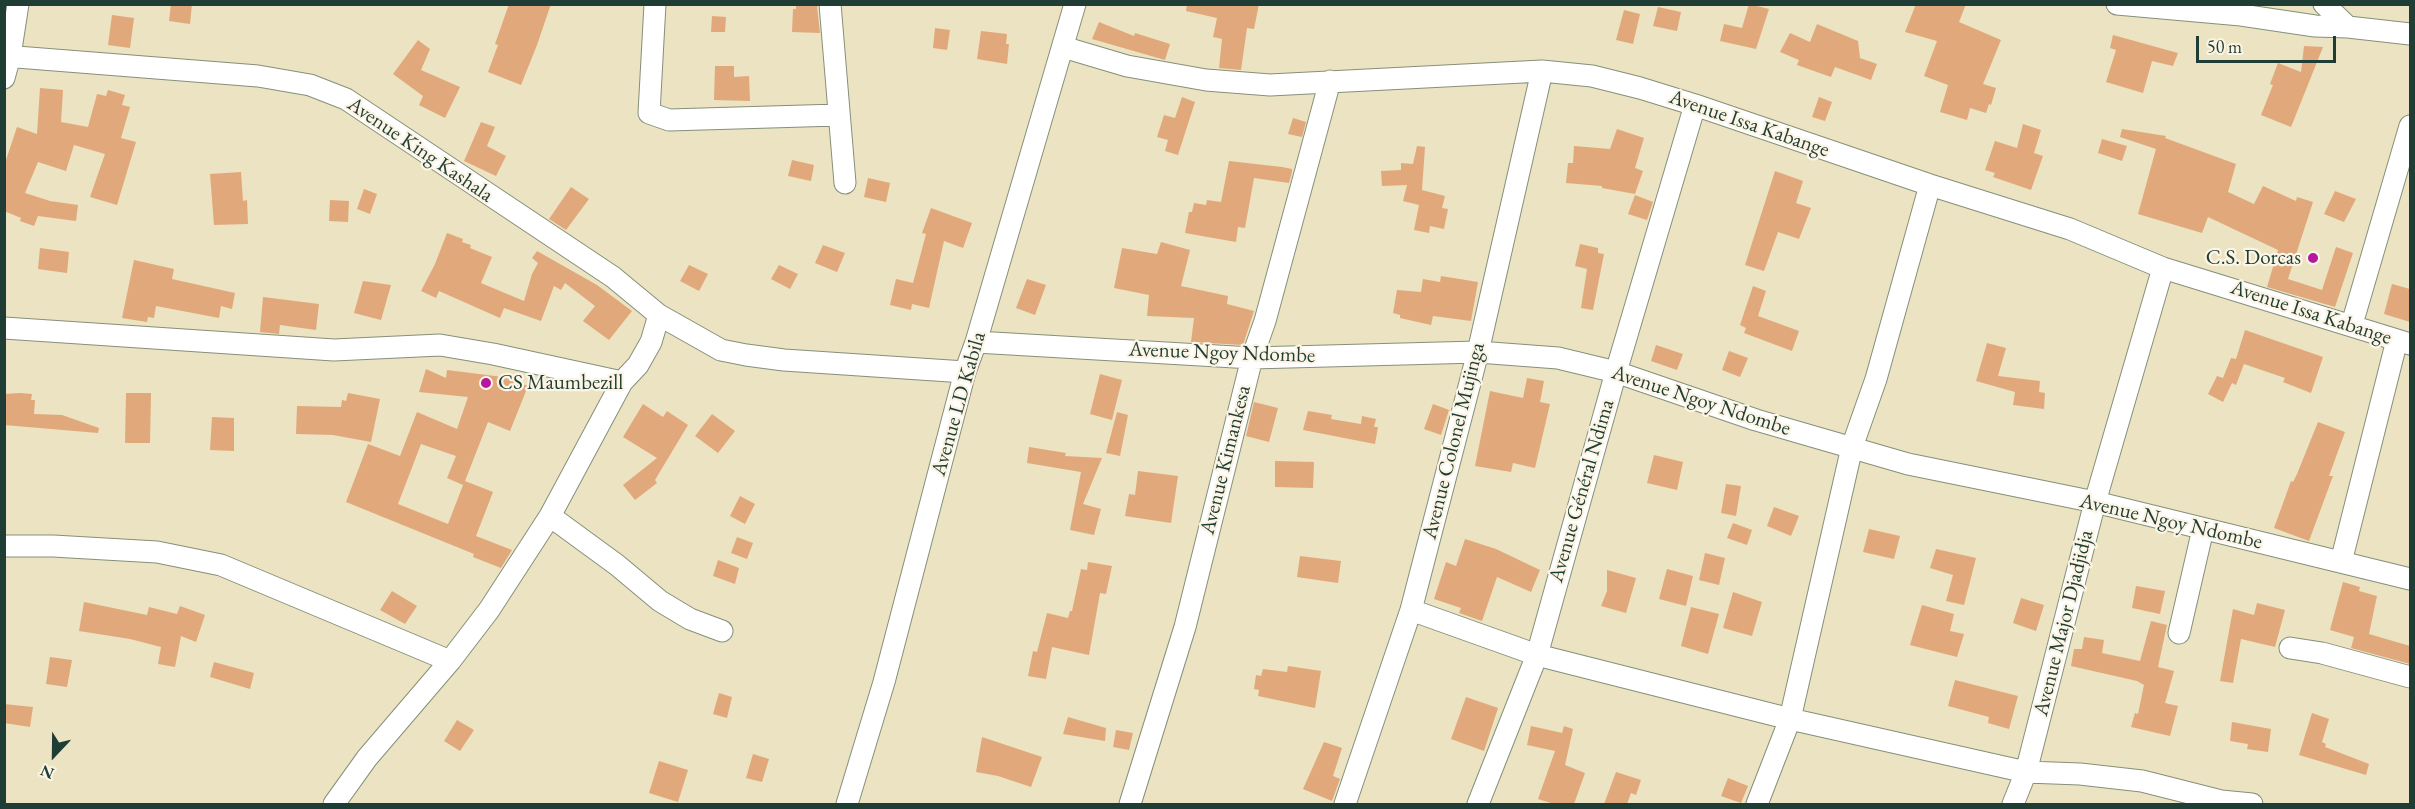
<!DOCTYPE html>
<html>
<head>
<meta charset="utf-8">
<style>
	body { margin:0 }
	#map { position:relative; width:2415px; height:809px; overflow:hidden; background:#ebe3c1; font-family:"EB Garamond",serif }
	canvas { display:block }
	.frame { position:absolute; inset:0; border:6px solid #1f3d34; pointer-events:none }
	.north { position:absolute; left:24px; top:725px; width:60px; height:60px; -webkit-text-stroke:4px #fcf5e5; paint-order:stroke; rotate:202deg; font-size:16px; font-weight:700; line-height:24px; text-align:center; color:#1f3d34 }
	.north::after { content:''; display:block; margin:auto; width:21px; height:27px; background:#1f3d34; clip-path:polygon(50% 0,100% 100%,50% 72%,0 100%) }
	.scale { position:absolute; left:2196px; top:36px; width:140px; height:27px; box-sizing:border-box; border:3px solid #1f3d34; border-top:0; padding-left:8px; font-size:18px; line-height:21px; white-space:nowrap; color:#1f3d34; -webkit-text-stroke:4px #fcf5e5; paint-order:stroke }
</style>
</head>
<body>
<div id="map">
<canvas width="2415" height="809"></canvas>
<div class="frame"></div>
<div class="north">N</div>
<div class="scale">50 m</div>
</div>
<script>
const c = document.querySelector('canvas').getContext('2d');
c.lineJoin = 'round';
function fillPath(path, color) { c.fillStyle = color; c.fill(path, 'evenodd'); }
const toPath = rows => new Path2D(rows.map(r => 'M' + r).join(''));
function stroke(path, color, width, dash) { c.strokeStyle = color; c.lineWidth = width; c.lineCap = dash ? 'butt' : 'round'; c.setLineDash(dash || []); c.stroke(path); }
function label(font, color, halo, rows, align = 'center') {
  c.font = font + ' "EB Garamond",serif'; c.lineWidth = 4.5; c.setLineDash([]); c.textBaseline = 'middle'; c.strokeStyle = halo; c.fillStyle = color; for (const [text, x, y, turn = 0] of rows) {
    c.save(); c.translate(x, y); c.rotate((+turn || 0) * Math.PI / 180); c.textAlign = isNaN(turn) ? turn : align; if (halo) c.strokeText(text, 0, 0); c.fillText(text, 0, 0); c.restore();
  }
}
const building = toPath([
	[171,4,192,4,190,24,169,21],
	[509,4,551,4,537,45,521,85,488,72,498,45,495,44],
	[796,4,817,6,820,33,792,32,793,9,796,9],
	[1187,4,1259,4,1254,29,1247,28,1241,70,1219,68,1222,39,1213,37,1217,18,1186,11],
	[1749,4,1769,9,1756,49,1720,41,1724,24,1742,28],
	[1916,4,1966,4,1959,22,2001,40,1983,84,1996,88,1991,105,1989,104,1986,113,1970,108,1967,120,1940,112,1948,85,1924,76,1937,41,1905,32],
	[1658,7,1681,12,1677,31,1653,26],
	[1624,10,1640,14,1633,44,1616,40],
	[112,15,134,18,130,48,108,45],
	[712,16,726,17,725,32,711,32],
	[1099,22,1134,36,1135,33,1170,44,1165,60,1092,39],
	[1817,24,1858,41,1860,58,1877,64,1871,80,1835,67,1831,77,1797,65,1799,60,1780,52,1790,33,1810,42],
	[935,28,950,30,947,50,933,48],
	[981,31,1007,34,1006,44,1009,44,1007,64,977,59],
	[2113,35,2178,53,2173,66,2152,61,2143,93,2106,82,2116,50,2110,48],
	[418,40,430,49,421,70,460,87,445,118,419,105,423,96,393,74],
	[2304,46,2323,47,2291,127,2261,115,2273,85,2270,84,2278,63,2301,72],
	[715,66,734,66,734,77,749,76,750,101,714,100],
	[40,88,63,90,61,122,88,127,97,94,106,96,108,90,125,95,122,105,130,107,121,138,136,142,117,205,90,197,105,154,74,145,66,171,38,162,25,193,50,201,78,205,76,221,38,216,34,226,20,221,21,218,4,211,4,166,17,127,37,134],
	[1182,97,1195,102,1178,155,1165,151,1168,140,1157,137,1164,115,1175,118],
	[1819,97,1832,102,1825,121,1812,117],
	[1293,118,1306,122,1302,137,1288,134],
	[481,122,495,127,487,146,506,156,496,176,464,161],
	[2023,124,2041,130,2034,153,2043,156,2031,190,1993,177,1995,173,1985,170,1995,141,2017,148],
	[1617,129,1644,138,1635,168,1643,171,1635,194,1602,188,1602,186,1566,183,1568,163,1573,163,1574,146,1610,149],
	[2122,129,2166,136,2165,138,2236,164,2228,192,2254,204,2263,186,2296,201,2297,197,2313,202,2288,279,2322,290,2336,247,2353,253,2335,307,2267,287,2278,250,2208,217,2202,233,2138,214,2156,149,2120,137],
	[2102,139,2127,146,2122,161,2098,153],
	[1417,146,1425,147,1422,190,1445,196,1442,208,1448,209,1444,229,1430,226,1429,233,1414,230,1419,205,1403,201,1407,185,1382,186,1381,171,1401,170,1401,163,1413,164],
	[792,160,814,165,811,181,788,176],
	[1229,161,1282,167,1292,169,1292,172,1289,183,1254,178,1245,228,1238,227,1236,242,1185,233,1189,212,1192,212,1194,203,1206,205,1207,200,1221,202],
	[1775,171,1803,181,1796,203,1811,208,1799,239,1778,232,1764,271,1745,265],
	[241,172,243,201,247,200,248,224,214,225,210,174],
	[868,178,890,183,886,202,864,197],
	[571,187,589,199,566,230,549,219],
	[364,189,377,194,370,214,357,209],
	[2335,191,2356,199,2344,222,2324,214],
	[1635,195,1653,202,1647,220,1628,214],
	[330,200,349,201,348,222,329,221],
	[931,208,972,223,963,248,944,241,929,308,912,304,911,310,890,305,896,279,913,283,926,234,922,233],
	[447,233,463,239,462,242,471,245,470,248,492,257,481,283,524,301,532,274,538,263,532,258,537,251,597,285,632,311,609,340,583,321,595,306,565,283,561,290,554,286,541,321,504,308,500,318,439,291,436,298,421,291,435,264],
	[1161,242,1190,250,1181,286,1228,296,1227,304,1254,311,1243,345,1191,342,1194,318,1147,316,1149,295,1114,288,1122,248,1157,254],
	[1580,244,1598,248,1598,253,1604,254,1593,310,1581,308,1587,269,1575,266],
	[823,245,845,253,837,272,815,263],
	[40,248,69,252,67,273,38,269],
	[134,260,174,269,172,279,235,293,232,309,221,306,219,318,156,306,154,318,148,317,147,322,122,318],
	[689,265,708,274,699,291,680,281],
	[779,265,798,274,790,289,771,279],
	[1441,276,1478,282,1471,321,1433,316,1431,325,1400,318,1400,315,1393,313,1397,290,1421,292,1423,279,1440,282],
	[1027,279,1046,285,1035,315,1016,308],
	[363,281,391,285,381,320,354,313],
	[2392,284,2410,289,2410,322,2384,314],
	[1753,286,1766,291,1758,316,1799,331,1792,351,1744,333,1746,328,1740,325],
	[263,297,319,304,316,330,280,325,279,334,260,332],
	[2245,330,2323,357,2311,393,2283,382,2285,378,2244,364,2236,385,2232,383,2223,402,2208,394,2217,376,2223,378,2231,358,2236,359],
	[1987,343,2006,348,1998,376,2040,381,2039,392,2045,393,2044,409,2013,405,2015,392,1976,381],
	[1656,345,1683,354,1677,370,1651,361],
	[1729,351,1748,358,1740,377,1722,370],
	[426,369,446,378,447,370,503,377,528,386,510,431,488,422,465,481,493,492,476,536,512,550,501,568,473,557,474,554,346,502,368,444,400,456,417,412,457,429,468,397,419,392],
	[421,444,456,456,447,478,463,485,448,524,398,504],
	[1100,374,1122,380,1112,420,1090,414],
	[1527,378,1544,381,1540,402,1550,404,1535,468,1513,463,1511,472,1475,466,1490,391,1523,398],
	[20,393,32,394,31,400,35,400,34,414,62,415,99,428,98,433,4,425,4,394],
	[126,393,151,393,150,443,125,443],
	[348,393,380,399,371,442,333,435,296,434,297,406,341,407,342,400,346,401],
	[1254,402,1278,408,1269,442,1246,436],
	[643,404,663,417,667,411,688,425,655,480,657,483,635,500,623,485,657,458,623,437],
	[1433,404,1449,410,1441,435,1424,429],
	[1308,411,1332,415,1331,419,1361,424,1362,416,1376,419,1374,427,1378,427,1375,444,1303,430],
	[1117,412,1128,415,1120,456,1106,453],
	[712,414,735,431,718,453,695,436],
	[212,417,234,418,234,451,210,450],
	[2318,422,2345,432,2329,476,2333,476,2309,541,2274,528,2291,481,2293,482,2297,474],
	[1029,447,1066,453,1065,456,1102,458,1083,504,1101,509,1094,535,1070,530,1081,472,1027,463],
	[1654,455,1683,462,1677,490,1647,483],
	[1275,461,1314,462,1313,488,1275,487],
	[1138,471,1178,476,1171,523,1125,516,1129,494,1135,495],
	[1726,484,1741,486,1736,516,1721,513],
	[740,496,755,504,745,524,730,516],
	[1774,507,1799,516,1791,536,1767,526],
	[1733,523,1752,530,1747,545,1727,538],
	[1869,529,1900,536,1894,559,1863,552],
	[737,537,753,543,747,559,731,553],
	[1465,539,1496,549,1540,570,1531,592,1497,577,1482,621,1459,613,1461,608,1434,599,1446,562,1456,566],
	[1936,549,1976,558,1964,605,1946,601,1953,575,1930,568],
	[1705,553,1725,558,1719,585,1699,580],
	[1300,556,1341,561,1338,583,1297,577],
	[718,560,739,568,735,584,713,576],
	[1088,562,1112,566,1106,594,1100,593,1089,655,1052,647,1046,679,1028,676,1033,651,1037,652,1047,613,1068,618,1070,611,1072,611,1081,569,1087,570],
	[1667,569,1693,576,1686,606,1659,599],
	[1607,570,1636,578,1626,613,1601,606,1607,591],
	[2343,582,2360,587,2359,591,2377,596,2369,634,2410,646,2410,664,2351,648,2354,637,2330,630],
	[2136,586,2165,591,2160,614,2132,608],
	[392,591,417,606,405,624,380,610],
	[1733,592,1762,602,1752,636,1723,628],
	[2021,598,2044,605,2036,631,2013,623],
	[84,602,147,615,149,607,177,614,180,606,205,615,196,642,181,636,175,667,158,664,161,647,130,639,79,631],
	[2257,603,2285,610,2275,647,2241,639,2233,683,2220,681,2233,609,2254,615],
	[1922,605,1954,614,1950,631,1964,634,1957,657,1910,645],
	[1691,607,1719,614,1708,654,1681,646],
	[2151,621,2167,625,2158,667,2174,671,2165,703,2178,706,2170,736,2131,727,2135,713,2138,714,2144,685,2137,681,2071,666,2074,649,2082,649,2084,637,2104,640,2102,653,2140,661],
	[50,657,72,660,67,687,46,684],
	[214,662,254,673,250,689,210,677],
	[1288,666,1321,671,1315,708,1258,696,1259,690,1254,689,1256,675,1261,676,1263,669,1287,672],
	[1955,680,2018,696,2009,729,1988,723,1989,717,1948,706],
	[719,693,732,697,727,718,713,714],
	[1466,697,1498,708,1484,751,1451,739],
	[4,704,33,707,30,727,4,723],
	[2312,713,2329,719,2322,742,2326,744,2325,747,2369,764,2366,775,2299,755],
	[1068,717,1106,728,1105,741,1063,734],
	[457,720,474,730,460,751,444,741],
	[2232,722,2271,729,2268,752,2247,749,2248,744,2230,741],
	[1531,726,1562,733,1564,726,1573,729,1565,765,1585,773,1574,804,1554,804,1538,799,1555,751,1527,745],
	[1116,730,1133,733,1129,750,1113,747],
	[982,737,1042,757,1031,787,998,776,976,772],
	[1324,742,1342,748,1333,776,1340,779,1332,801,1303,789],
	[753,754,769,759,762,782,746,778],
	[659,761,688,770,678,802,649,793],
	[1616,772,1641,780,1636,795,1631,793,1627,804,1604,804],
	[1728,778,1748,786,1741,803,1721,796]
]);
const street = toPath([
	[655,4,649,113,669,120,838,115],
	[830,4,845,183],
	[2117,4,2241,15,2315,26,2348,27,2410,34],
	[2324,4,2348,27],
	[1063,47,1127,66,1206,80,1270,85,1542,71,1592,76,1640,88,1695,105,1930,185,2070,229,2163,268,2410,344],
	[4,56,258,76,310,85,346,99,613,277,659,315],
	[4,78,10,56,18,4],
	[2352,324,2410,126],
	[4,328,334,350,440,345,493,354,622,382,638,365,651,342,659,315,721,350,746,355,784,360,965,372],
	[976,342,1252,358,1478,352,1558,358,1616,372,1756,420,1908,464,2095,502,2410,579],
	[550,516,617,565,660,601,690,619,722,631],
	[4,546,53,546,157,552,221,565,450,661],
	[2341,562,2397,340],
	[1411,610,1537,655,1790,719,2026,772,2080,774,2142,781,2221,801,2252,804],
	[2179,633,2203,529],
	[2290,648,2322,653,2410,677],
	[334,804,367,758,450,661,489,610,550,516,622,382],
	[847,804,884,682,965,372,976,342,1075,4],
	[1130,804,1185,627,1252,358,1265,321,1330,81],
	[1345,804,1411,610,1478,352,1542,71],
	[1478,804,1537,655,1616,372,1695,105],
	[1757,804,1790,719,1852,447,1876,379,1930,185],
	[2013,804,2026,772,2095,502,2163,268]
]);
const markers = [
	[2313,258,6,"#b5179e"],
	[486,383,6,"#b5179e"]
];
const streetNames = [
	["Avenue Issa Kabange",1749,124,19],
	["Avenue King Kashala",420,150,34],
	["Avenue Issa Kabange",2311,313,18],
	["Avenue Ngoy Ndombe",1222,353,2],
	["Avenue Ngoy Ndombe",1701,401,18],
	["Avenue LD Kabila",959,404,-74],
	["Avenue Colonel Mujinga",1454,441,-76],
	["Avenue Kimankesa",1226,460,-76],
	["Avenue Général Ndima",1582,491,-74],
	["Avenue Ngoy Ndombe",2171,522,13],
	["Avenue Major Djadjidja",2064,623,-76]
];
const poiNames = [
	["C.S. Dorcas",2301,258],
	["CS Maumbezill",498,383,"left"]
];
fillPath(building, '#e1a97b');
stroke(street, '#85907a', 23);
stroke(street, '#fff', 21);
for (const [x, y, r, color] of markers) { const dot = new Path2D(); dot.arc(x, y, r, 0, 2 * Math.PI); c.fillStyle = color; c.fill(dot); stroke(dot, '#fcf5e5', 2); }
label('21px', '#1f3d34', '#fcf5e5', streetNames);
label('21px', '#1f3d34', '#fcf5e5', poiNames, 'right');
</script>
</body>
</html>
